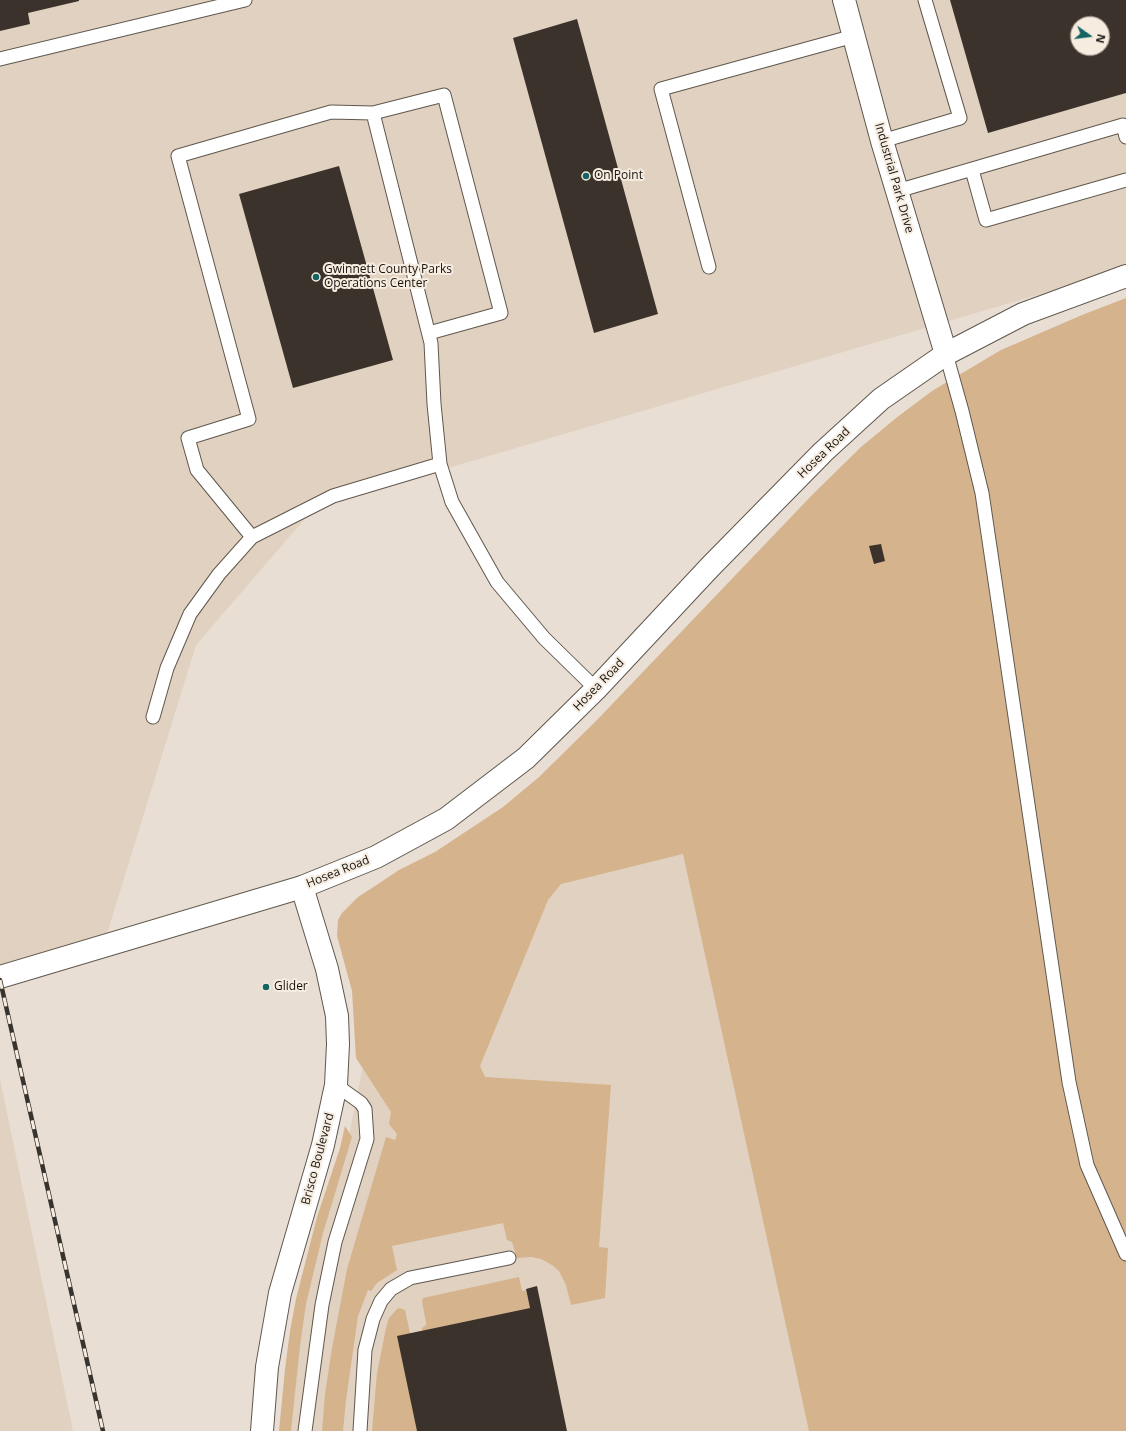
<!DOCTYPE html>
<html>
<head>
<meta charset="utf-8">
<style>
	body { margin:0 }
	#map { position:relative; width:1126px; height:1431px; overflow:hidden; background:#e9ded3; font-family:"Open Sans",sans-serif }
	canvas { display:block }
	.north { position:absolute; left:1070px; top:16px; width:40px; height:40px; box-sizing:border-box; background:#f6ece0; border:1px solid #9d968d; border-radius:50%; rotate:104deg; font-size:11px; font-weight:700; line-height:16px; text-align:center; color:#171410 }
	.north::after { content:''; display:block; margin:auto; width:14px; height:18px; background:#146463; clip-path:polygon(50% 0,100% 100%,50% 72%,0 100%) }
</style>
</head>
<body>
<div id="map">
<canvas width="1126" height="1431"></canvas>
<div class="north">N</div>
</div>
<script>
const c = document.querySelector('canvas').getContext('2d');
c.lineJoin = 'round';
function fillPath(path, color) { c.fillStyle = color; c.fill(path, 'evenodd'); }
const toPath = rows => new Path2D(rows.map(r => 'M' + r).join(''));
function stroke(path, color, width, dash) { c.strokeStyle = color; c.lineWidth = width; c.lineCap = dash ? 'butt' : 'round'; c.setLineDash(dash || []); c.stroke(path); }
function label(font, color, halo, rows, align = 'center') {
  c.font = font + ' "Open Sans",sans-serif'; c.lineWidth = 4; c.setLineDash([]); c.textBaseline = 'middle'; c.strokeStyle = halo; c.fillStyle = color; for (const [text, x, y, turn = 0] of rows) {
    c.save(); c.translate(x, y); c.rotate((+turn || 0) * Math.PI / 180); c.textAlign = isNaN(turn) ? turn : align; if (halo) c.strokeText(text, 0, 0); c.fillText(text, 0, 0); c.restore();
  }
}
const built = toPath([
	[0,0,1126,0,1126,269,315,507,196,645,105,940,0,970],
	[1078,24,1102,24,1102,48,1078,48],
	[767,577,1126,1431,285,1431,303,1298,348,1140,364,1061,577,781],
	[0,1079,73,1431,0,1431]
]);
const green = toPath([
	[1126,298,1126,1431,809,1431,683,854,561,884,548,900,480,1066,485,1077,611,1085,599,1247,608,1248,605,1298,571,1305,566,1285,559,1271,552,1265,541,1259,531,1257,517,1258,512,1242,507,1240,506,1236,503,1223,392,1246,397,1270,377,1283,371,1291,368,1290,358,1316,346,1400,343,1431,322,1431,325,1394,332,1348,347,1269,386,1137,395,1140,397,1134,389,1124,391,1112,356,1058,352,991,337,936,338,920,342,913,358,897,375,886,399,870,435,852,503,807,539,777,597,720,813,494,861,447,896,418,932,391,1001,350,1082,315],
	[345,1126,352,1137,323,1233,306,1304,300,1346,291,1431,279,1431,285,1369,290,1331,296,1299,317,1217,340,1148],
	[519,1277,522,1291,526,1290,530,1308,422,1331,422,1328,426,1325,426,1323,422,1301,423,1298],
	[400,1308,405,1310,410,1333,417,1431,372,1431,377,1373,386,1328,389,1318,397,1309]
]);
const building = toPath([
	[0,0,79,0,79,1,28,13,30,24,0,31],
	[950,0,1126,0,1126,93,988,133],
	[1078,24,1102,24,1102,48,1078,48],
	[577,19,658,314,594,333,513,38],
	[339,166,393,360,293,388,239,194],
	[881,544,885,561,874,564,869,546],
	[537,1286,567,1431,417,1431,397,1336,530,1308,526,1289]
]);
const lane = toPath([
	[0,59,245,0],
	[882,141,960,118,925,0],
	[972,170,986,220,1126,180],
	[897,191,1123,125,1126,137],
	[709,267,661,89,854,36],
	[429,333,501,313,444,95,373,113,431,343,434,404,440,464,452,502,497,582,544,638,596,689],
	[946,354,962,411,982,493,1069,1082,1087,1165,1126,1254],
	[252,537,197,470,188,438,249,419,178,156,331,112,373,113],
	[153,717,167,668,190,614,219,574,252,537,333,496,440,464],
	[305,1431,322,1305,335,1242,367,1139,365,1109,361,1103,336,1085],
	[360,1431,365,1350,373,1319,381,1301,391,1289,410,1278,509,1258]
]);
const street = toPath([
	[844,0,882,141,946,354],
	[262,1431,267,1367,280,1293,323,1145,336,1085,338,1044,337,1016,327,969,302,887]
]);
const secondary = toPath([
	[0,977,302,887,376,857,446,819,526,758,596,689,710,567,823,452,881,399,946,354,1023,314,1126,276]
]);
const rail = toPath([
	[0,980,103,1431]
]);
const markers = [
	[586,176,4,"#146463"],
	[316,277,4,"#146463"],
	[266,987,4,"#146463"]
];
const poiNames = [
	["On Point",594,176],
	["Gwinnett County Parks",324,270],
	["Operations Center",324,284],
	["Glider",274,987]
];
const streetNames = [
	["Industrial Park Drive",894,178,74],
	["Hosea Road",824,453,-44],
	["Hosea Road",599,685,-46],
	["Hosea Road",338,872,-22],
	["Brisco Boulevard",318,1159,-75]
];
fillPath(built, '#e1d1c0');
fillPath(green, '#d5b38d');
fillPath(building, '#3b332b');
stroke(lane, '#5f574d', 15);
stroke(street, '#5f574d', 24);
stroke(secondary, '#5f574d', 24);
stroke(lane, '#fff', 13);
stroke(street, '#fff', 22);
stroke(secondary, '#fff', 22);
stroke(rail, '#37332e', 4.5);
stroke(rail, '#f6ece0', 3, [9]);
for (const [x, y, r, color] of markers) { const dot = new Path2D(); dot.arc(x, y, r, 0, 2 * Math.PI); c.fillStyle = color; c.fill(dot); stroke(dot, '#f6ece0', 1.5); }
label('12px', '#171410', '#f6ece0', poiNames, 'left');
label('12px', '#171410', '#f6ece0', streetNames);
</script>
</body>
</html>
